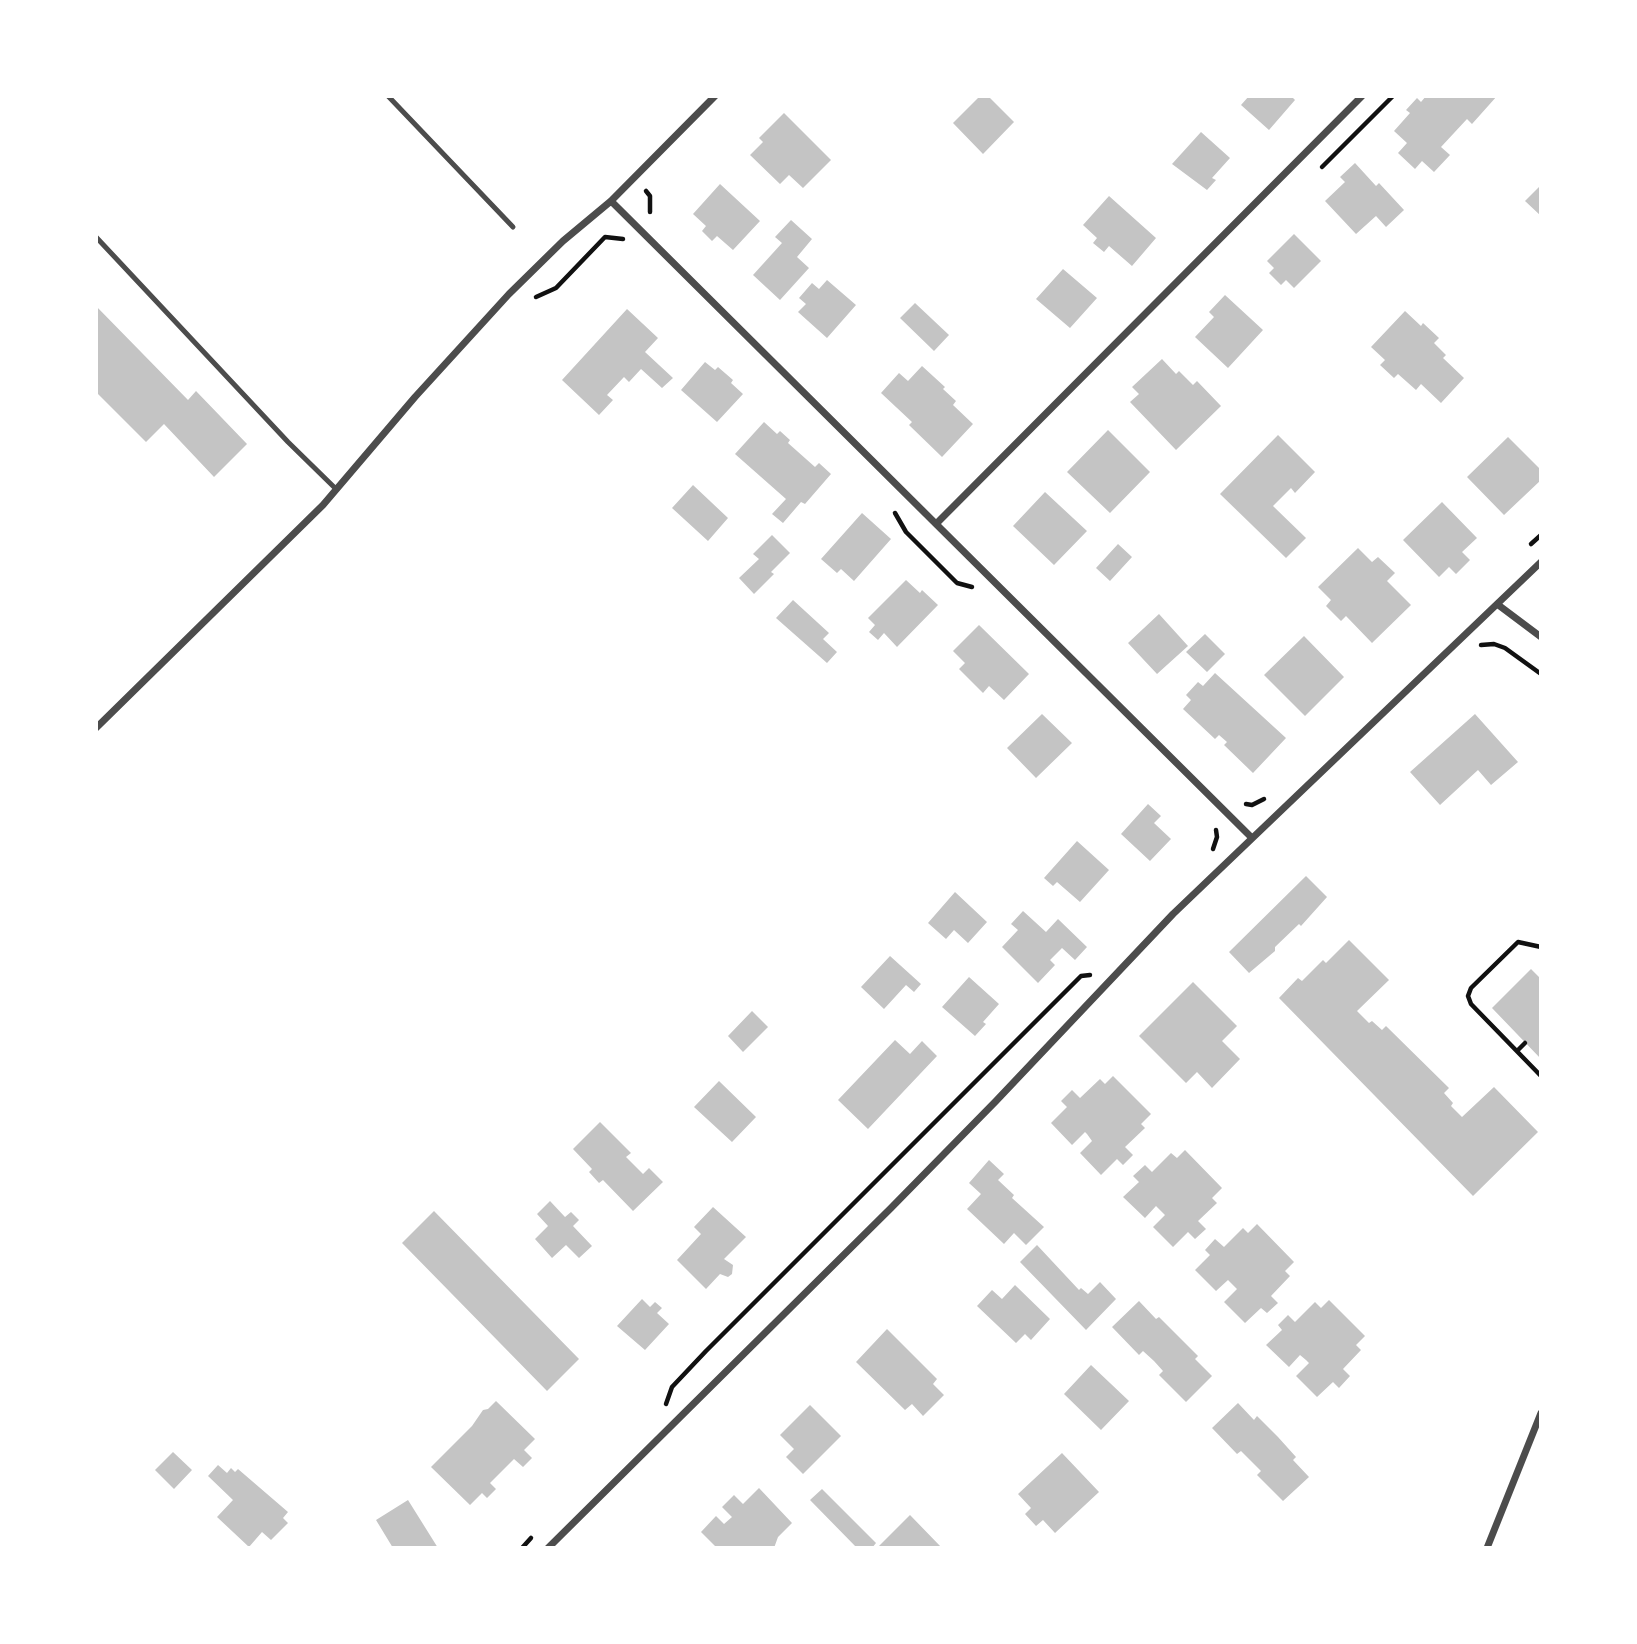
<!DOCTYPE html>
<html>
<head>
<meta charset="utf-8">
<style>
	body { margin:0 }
	#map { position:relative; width:1637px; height:1644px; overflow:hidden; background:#fff; font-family:Roboto,sans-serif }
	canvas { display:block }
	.frame { position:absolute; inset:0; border:98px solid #fff; pointer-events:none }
</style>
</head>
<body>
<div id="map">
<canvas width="1637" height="1644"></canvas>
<div class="frame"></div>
</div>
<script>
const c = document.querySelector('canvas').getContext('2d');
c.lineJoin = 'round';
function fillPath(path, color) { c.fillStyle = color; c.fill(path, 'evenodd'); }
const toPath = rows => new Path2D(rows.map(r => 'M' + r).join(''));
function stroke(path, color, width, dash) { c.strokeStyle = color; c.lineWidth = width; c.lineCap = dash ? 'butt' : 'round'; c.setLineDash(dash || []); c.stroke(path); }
const building = toPath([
	[980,96,988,96,1014,122,983,154,953,123],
	[1249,96,1291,96,1295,100,1269,130,1241,105],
	[1426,96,1497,96,1472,124,1467,119,1441,147,1450,155,1434,172,1422,161,1415,169,1398,153,1407,143,1394,131,1410,113,1406,110,1417,98,1421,102],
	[784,113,831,160,803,188,789,175,780,184,750,155,763,142,759,138],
	[1201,132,1230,158,1212,178,1216,180,1207,190,1172,164],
	[1355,163,1376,186,1379,183,1404,210,1386,227,1376,216,1356,234,1325,201,1345,182,1340,177],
	[720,184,760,221,733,250,717,236,712,241,702,231,706,226,693,214],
	[1541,185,1541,216,1525,201],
	[1109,196,1156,238,1132,266,1109,246,1104,252,1093,243,1097,238,1083,225],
	[791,220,812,239,797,257,809,268,780,300,753,275,782,243,775,237],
	[1294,234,1321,261,1294,288,1286,280,1281,285,1269,273,1274,268,1267,261],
	[1063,269,1097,298,1070,328,1036,299],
	[827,280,856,305,827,338,798,312,806,304,799,298,812,283,819,289],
	[1225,295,1263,330,1228,368,1195,337,1214,317,1209,312],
	[915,303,949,335,934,351,900,318],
	[96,306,188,400,196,391,247,444,214,477,164,424,146,442,96,392],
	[627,309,658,338,645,352,673,378,662,388,641,369,629,382,624,377,607,395,613,400,599,415,562,380],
	[1405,311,1421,326,1423,323,1439,338,1434,343,1446,355,1443,358,1464,378,1441,403,1421,384,1416,390,1398,374,1394,378,1380,365,1385,360,1371,347],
	[1162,359,1176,374,1179,371,1193,385,1197,381,1221,406,1176,450,1130,402,1139,394,1132,387],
	[705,362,715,370,718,367,733,380,731,383,743,394,717,422,681,390],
	[922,366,945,387,943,389,956,401,953,405,973,424,942,457,909,425,912,422,881,393,899,373,908,381],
	[764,422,777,434,780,431,790,440,788,443,815,467,819,463,831,474,805,504,801,502,783,523,772,514,786,499,735,454],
	[1108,430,1150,472,1110,513,1067,472],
	[1278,435,1315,472,1295,493,1291,488,1273,506,1306,538,1286,558,1220,494],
	[1508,437,1541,470,1541,480,1504,515,1467,477],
	[693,485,728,518,708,541,672,508],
	[1045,492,1087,531,1054,565,1013,526],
	[1442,502,1477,538,1462,552,1470,560,1456,574,1449,567,1439,577,1403,540],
	[862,513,891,539,854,581,841,569,837,573,821,559],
	[772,535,790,553,771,572,774,574,754,594,739,578,759,559,753,554],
	[1118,544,1132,557,1110,581,1096,568],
	[1358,548,1372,562,1378,557,1395,573,1387,581,1411,605,1372,643,1346,616,1341,621,1326,606,1331,600,1318,587],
	[906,580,920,593,922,590,938,605,897,647,884,633,878,640,869,632,875,625,868,618],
	[793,600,829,633,823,639,837,652,827,663,776,618],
	[1159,614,1188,646,1157,674,1128,643],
	[979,625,1029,674,1004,700,989,686,983,693,959,669,965,663,953,651],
	[1205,634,1225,654,1207,672,1186,652],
	[1304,636,1344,677,1305,716,1264,675],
	[1215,673,1286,738,1253,773,1224,745,1227,742,1219,735,1215,739,1183,709,1191,700,1186,695,1198,682,1203,686],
	[1042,714,1072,743,1036,778,1007,748],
	[1475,714,1518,762,1491,785,1478,770,1440,805,1410,772],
	[1148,804,1161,816,1154,823,1171,839,1150,861,1121,834],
	[1077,841,1109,870,1080,902,1057,882,1053,886,1044,878],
	[1306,876,1327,897,1301,926,1299,924,1275,947,1275,951,1249,973,1229,952],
	[955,892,987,922,968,943,954,930,946,939,928,923],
	[1023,911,1046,932,1058,919,1087,947,1075,960,1062,948,1050,960,1055,965,1038,983,1002,947,1018,930,1011,924],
	[1349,940,1389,980,1357,1011,1369,1023,1372,1021,1382,1030,1386,1026,1449,1088,1444,1093,1453,1103,1451,1106,1462,1117,1494,1087,1538,1132,1473,1196,1279,998,1298,978,1302,981,1323,960,1326,963],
	[890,956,921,984,914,992,906,985,884,1009,861,987],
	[1531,969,1541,979,1541,1059,1492,1008],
	[969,977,999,1004,983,1022,986,1024,975,1036,942,1007],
	[1193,982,1237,1026,1222,1041,1240,1059,1212,1088,1197,1072,1186,1083,1139,1036],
	[752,1011,768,1027,743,1052,728,1036],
	[895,1040,910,1054,922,1041,937,1056,868,1129,838,1100],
	[1113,1076,1151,1114,1141,1124,1145,1128,1125,1147,1133,1155,1123,1165,1117,1159,1101,1175,1080,1153,1092,1141,1087,1134,1085,1132,1072,1145,1051,1123,1067,1107,1061,1101,1072,1090,1080,1098,1100,1079,1105,1084],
	[719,1081,756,1117,732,1142,694,1107],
	[600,1122,631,1153,626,1157,643,1174,649,1168,663,1182,633,1211,603,1180,599,1183,589,1172,592,1169,573,1149],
	[1185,1150,1222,1188,1212,1198,1217,1203,1198,1221,1206,1229,1195,1239,1188,1232,1173,1247,1153,1227,1165,1215,1156,1206,1145,1218,1123,1197,1139,1182,1133,1176,1145,1165,1152,1172,1171,1153,1177,1158],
	[989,1160,1004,1174,998,1180,1014,1195,1012,1198,1044,1227,1026,1245,1014,1233,1004,1244,967,1209,981,1194,969,1183],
	[550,1201,565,1217,571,1212,579,1220,573,1226,592,1246,579,1258,566,1245,552,1258,535,1239,548,1226,537,1214],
	[713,1207,746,1237,724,1259,733,1265,732,1274,728,1277,720,1274,706,1289,677,1260,701,1234,694,1227],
	[434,1211,579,1359,547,1391,402,1243],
	[1257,1224,1294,1262,1285,1271,1290,1276,1271,1296,1278,1303,1267,1313,1261,1308,1245,1323,1224,1302,1237,1289,1228,1280,1216,1291,1195,1270,1210,1255,1205,1250,1215,1239,1224,1247,1243,1228,1248,1233],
	[1037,1245,1079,1290,1081,1288,1088,1294,1100,1282,1116,1299,1086,1330,1020,1262],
	[1015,1285,1050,1319,1031,1340,1025,1334,1016,1343,977,1306,992,1290,1002,1299],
	[642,1299,650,1307,655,1302,662,1308,657,1313,669,1324,645,1350,617,1326],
	[1329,1300,1365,1336,1356,1345,1361,1350,1343,1369,1350,1376,1339,1388,1333,1382,1317,1397,1296,1376,1309,1363,1306,1360,1300,1355,1289,1367,1266,1345,1282,1330,1278,1325,1288,1315,1295,1322,1315,1302,1321,1308],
	[1139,1301,1156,1319,1159,1317,1198,1356,1195,1359,1212,1376,1186,1402,1159,1375,1163,1371,1154,1361,1143,1351,1139,1355,1112,1327],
	[887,1329,937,1379,933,1384,944,1395,923,1416,912,1404,905,1410,856,1362],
	[1091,1365,1129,1401,1101,1430,1064,1394],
	[496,1401,535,1439,524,1450,532,1458,523,1467,514,1459,490,1483,496,1489,487,1498,482,1493,470,1505,431,1467,472,1426,483,1410,488,1409],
	[1238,1403,1254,1420,1257,1416,1278,1437,1296,1457,1293,1460,1309,1477,1283,1501,1257,1475,1261,1471,1241,1451,1237,1454,1212,1428],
	[810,1405,841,1436,803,1474,786,1457,794,1449,780,1435],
	[173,1452,192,1470,174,1489,155,1470],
	[1062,1453,1099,1492,1055,1533,1043,1520,1036,1526,1025,1514,1031,1508,1018,1494],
	[218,1465,227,1473,231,1468,235,1472,238,1469,288,1512,283,1518,288,1523,271,1540,262,1532,249,1547,217,1517,233,1500,208,1476],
	[759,1488,792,1523,778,1537,774,1548,717,1548,701,1532,716,1516,724,1524,732,1517,722,1507,734,1495,743,1504],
	[822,1489,876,1543,872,1548,857,1548,810,1500],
	[408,1500,438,1548,393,1548,376,1520],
	[910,1515,942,1548,877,1548]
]);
const path = toPath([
	[1322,167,1393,96],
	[646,191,650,196,650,212],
	[536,297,556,288,605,237,623,239],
	[895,513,906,532,957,583,972,587],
	[1531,544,1541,535],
	[1481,645,1494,644,1505,648,1541,674],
	[1246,804,1252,805,1264,799],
	[1213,849,1217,837,1216,830],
	[1541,947,1518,942,1471,988,1468,996,1471,1004,1541,1076],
	[1517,1051,1525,1043],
	[666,1404,672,1387,706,1351,1081,976,1090,975],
	[522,1548,531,1538]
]);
const service = toPath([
	[388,96,513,227],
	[96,237,288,442,336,489]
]);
const minor = toPath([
	[611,201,1251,837],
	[936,524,1362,96],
	[1497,604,1541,637],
	[96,728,323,505,415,397,509,294,563,241,611,201,715,96],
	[548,1548,891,1208,996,1101,1173,914,1541,562],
	[1487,1548,1541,1413]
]);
fillPath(building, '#c4c4c4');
stroke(path, '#111', 4.5);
stroke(service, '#4c4c4c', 5);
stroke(minor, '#4c4c4c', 7);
</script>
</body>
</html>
